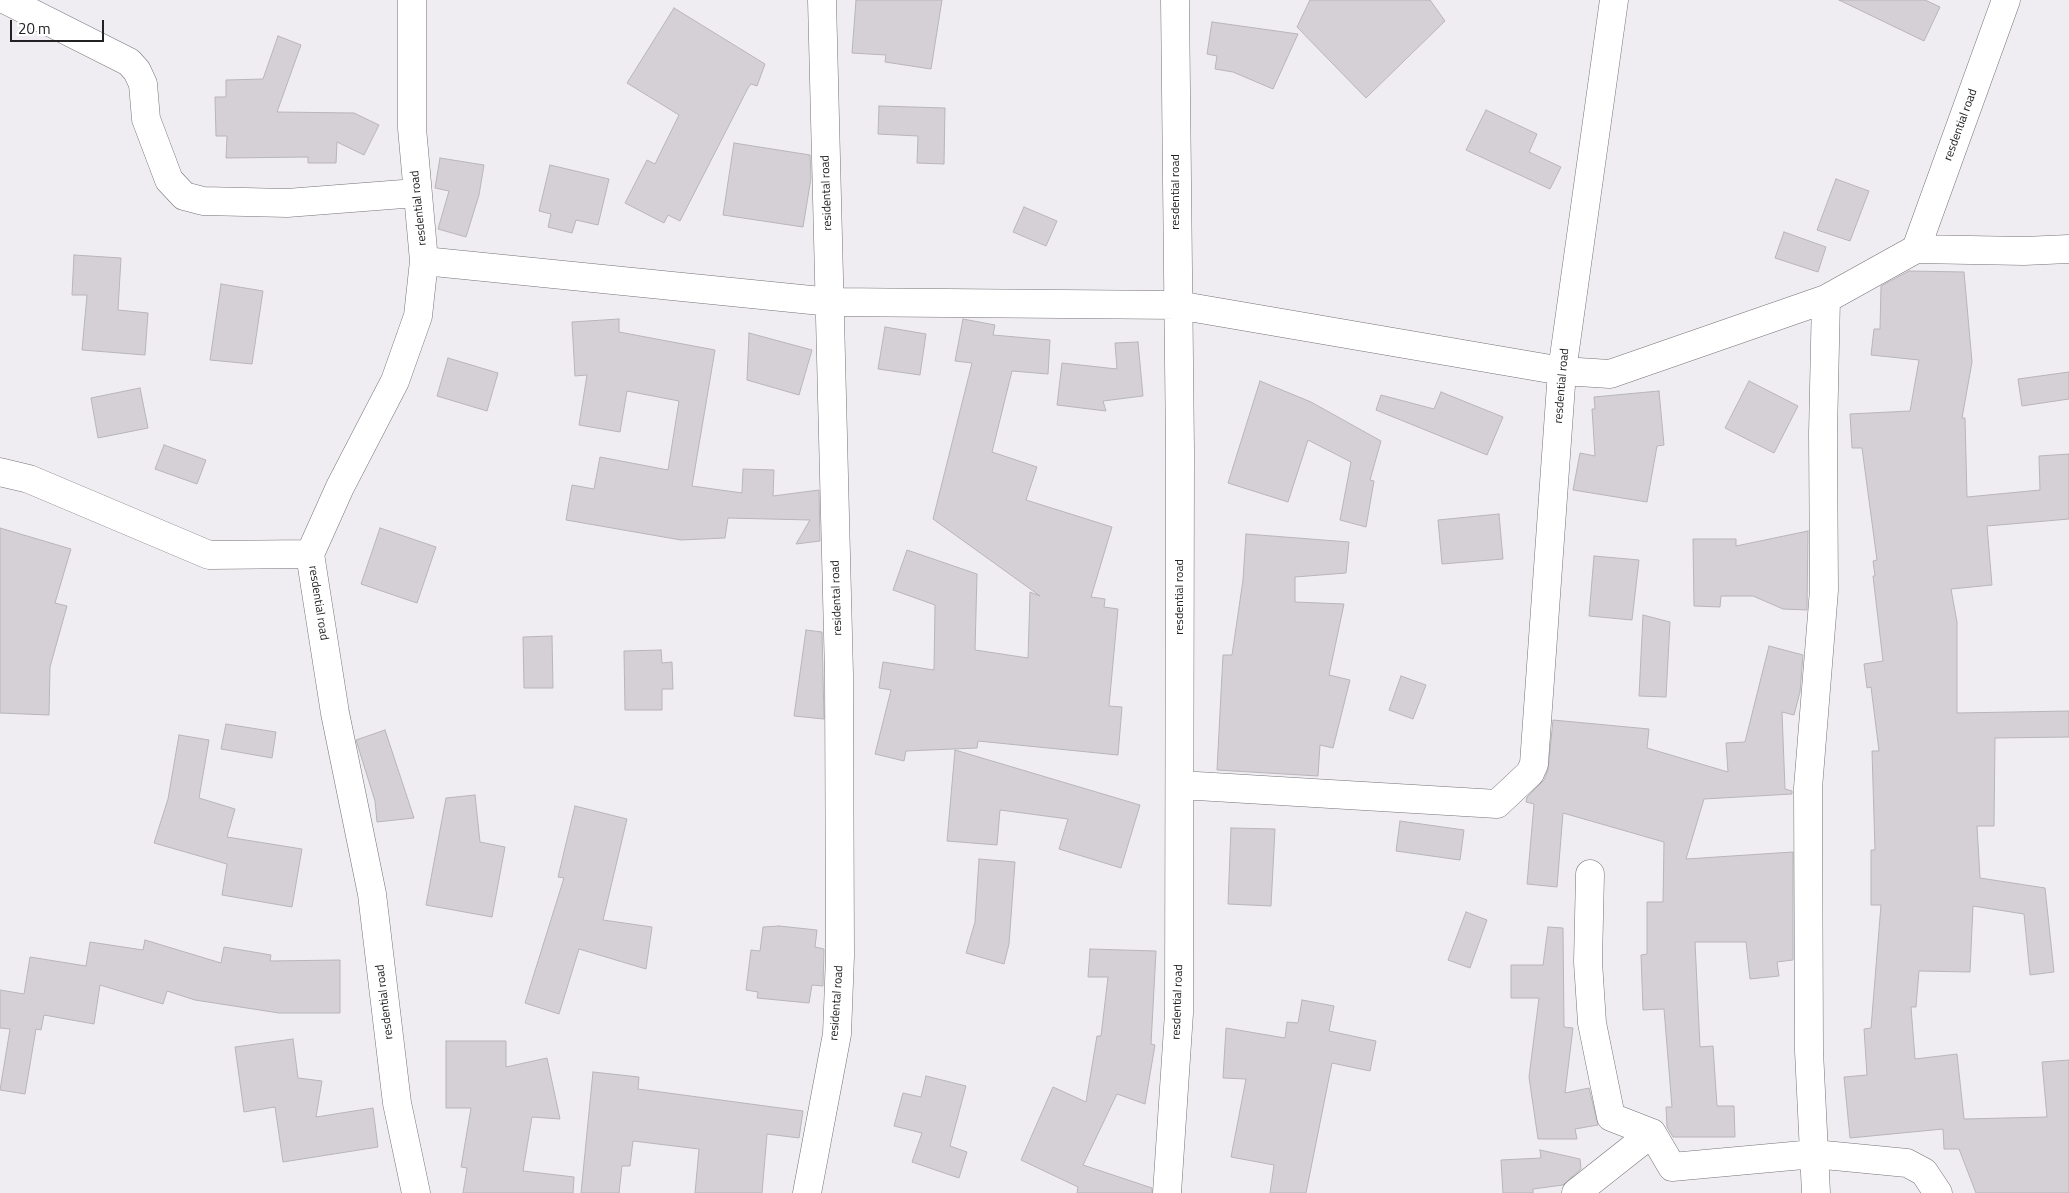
<!DOCTYPE html>
<html>
<head>
<meta charset="utf-8">
<style>
	body { margin:0 }
	#map { position:relative; width:2069px; height:1193px; overflow:hidden; background:#f0edf2; font-family:"Titillium Web",sans-serif }
	canvas { display:block }
	.scale { position:absolute; left:10px; top:20px; width:94px; height:22px; box-sizing:border-box; border:2px solid #222123; border-top:0; padding-left:6px; font-size:15px; line-height:18px; white-space:nowrap; color:#222123; -webkit-text-stroke:4px #fff; paint-order:stroke }
</style>
</head>
<body>
<div id="map">
<canvas width="2069" height="1193"></canvas>
<div class="scale">20 m</div>
</div>
<script>
const c = document.querySelector('canvas').getContext('2d');
c.lineJoin = 'round';
function fillPath(path, color) { c.fillStyle = color; c.fill(path, 'evenodd'); }
const toPath = rows => new Path2D(rows.map(r => 'M' + r).join(''));
function stroke(path, color, width, dash) { c.strokeStyle = color; c.lineWidth = width; c.lineCap = dash ? 'butt' : 'round'; c.setLineDash(dash || []); c.stroke(path); }
function label(font, color, halo, rows, align = 'center') {
  c.font = font + ' "Titillium Web",sans-serif'; c.lineWidth = 4; c.setLineDash([]); c.textBaseline = 'middle'; c.strokeStyle = halo; c.fillStyle = color; for (const [text, x, y, turn = 0] of rows) {
    c.save(); c.translate(x, y); c.rotate((+turn || 0) * Math.PI / 180); c.textAlign = isNaN(turn) ? turn : align; if (halo) c.strokeText(text, 0, 0); c.fillText(text, 0, 0); c.restore();
  }
}
const building = toPath([
	[856,0,942,0,931,69,885,62,886,55,852,53,856,0],
	[1310,0,1430,0,1445,21,1366,98,1297,27,1310,0],
	[1839,0,1925,0,1940,7,1924,41,1839,0],
	[674,8,765,64,757,86,751,84,748,88,680,221,668,215,664,223,625,203,647,160,655,164,679,115,627,83,674,8],
	[1212,22,1298,34,1273,89,1233,72,1215,69,1217,56,1207,54,1212,22],
	[278,36,301,45,277,112,354,113,379,125,364,155,337,142,336,163,308,163,308,157,226,158,227,136,216,136,215,97,226,97,226,80,263,79,278,36],
	[879,106,945,108,944,164,917,163,918,136,878,134,879,106],
	[1486,110,1537,134,1529,152,1561,167,1550,189,1466,150,1486,110],
	[734,143,810,155,811,178,803,227,723,215,734,143],
	[440,158,484,165,479,195,466,237,438,229,449,191,435,188,440,158],
	[550,165,609,179,598,225,576,220,572,233,548,227,551,214,539,211,550,165],
	[1836,179,1869,191,1850,241,1817,230,1836,179],
	[1024,207,1057,221,1046,246,1013,232,1024,207],
	[1784,232,1826,247,1818,272,1775,258,1784,232],
	[74,255,121,258,118,310,148,313,145,355,82,350,87,295,72,295,74,255],
	[1909,271,1964,272,1972,362,1962,418,1965,418,1967,497,2040,490,2039,456,2069,454,2069,519,1987,526,1992,585,1951,589,1957,622,1957,713,2069,711,2069,737,1995,738,1994,826,1977,826,1980,878,2045,888,2054,972,2030,975,2024,914,1973,906,1970,972,1919,971,1916,1007,1911,1007,1915,1059,1957,1054,1964,1119,2047,1117,2042,1062,2069,1060,2069,1193,1976,1193,1959,1149,1944,1149,1943,1129,1850,1138,1844,1077,1867,1075,1864,1029,1871,1028,1881,905,1871,905,1871,850,1875,850,1872,751,1879,751,1871,687,1867,688,1864,664,1883,661,1873,576,1875,576,1873,561,1877,560,1862,448,1852,448,1850,414,1910,411,1919,360,1871,355,1874,329,1880,329,1881,286,1909,271],
	[221,284,263,291,252,364,210,360,221,284],
	[619,319,619,332,715,350,692,486,742,493,743,469,774,470,773,496,819,490,820,541,796,544,810,520,728,518,725,538,681,540,566,520,572,485,594,489,600,457,668,470,679,401,627,391,620,432,579,425,587,375,575,376,572,322,619,319],
	[963,319,995,325,993,335,1050,340,1048,374,1012,371,992,452,1037,467,1026,500,1112,527,1091,597,1105,599,1104,607,1118,609,1109,706,1122,707,1118,755,978,741,977,748,906,751,904,761,875,754,891,690,879,688,883,662,934,670,935,605,893,590,907,550,977,574,975,650,1028,658,1030,592,1040,596,933,519,972,363,955,361,963,319],
	[885,327,926,334,920,375,878,369,885,327],
	[749,333,812,350,799,395,747,380,749,333],
	[1138,342,1143,396,1103,401,1106,411,1057,405,1062,363,1117,369,1115,343,1138,342],
	[448,358,498,373,487,411,437,396,448,358],
	[2069,372,2069,399,2022,406,2018,379,2069,372],
	[1260,381,1311,402,1381,441,1370,480,1374,481,1366,527,1340,520,1351,462,1308,440,1288,502,1228,483,1260,381],
	[1749,381,1798,406,1774,453,1725,428,1749,381],
	[140,388,148,428,98,438,91,398,140,388],
	[1659,391,1664,445,1657,446,1647,502,1573,490,1580,453,1595,456,1592,409,1595,409,1594,397,1659,391],
	[1441,392,1503,417,1487,455,1376,410,1381,395,1434,409,1441,392],
	[164,445,206,460,197,484,155,469,164,445],
	[1499,514,1503,559,1442,564,1438,520,1499,514],
	[0,528,71,549,55,603,67,606,50,667,49,715,0,713,0,528],
	[380,528,436,547,417,603,361,584,380,528],
	[1808,531,1807,610,1783,609,1753,596,1721,596,1720,607,1694,606,1693,539,1736,539,1736,546,1808,531],
	[1246,534,1349,542,1346,573,1295,577,1295,602,1344,604,1329,675,1350,680,1333,748,1320,745,1318,776,1217,770,1223,655,1232,655,1243,580,1246,534],
	[1594,556,1639,560,1632,620,1589,616,1594,556],
	[1643,615,1670,622,1666,697,1639,696,1643,615],
	[806,630,822,632,824,719,794,716,806,630],
	[552,636,553,688,524,688,523,637,552,636],
	[1769,646,1803,655,1800,692,1794,715,1782,712,1785,789,1792,791,1792,794,1704,799,1686,859,1793,852,1793,960,1777,962,1779,976,1750,979,1746,942,1695,942,1700,1047,1713,1046,1717,1106,1734,1106,1735,1137,1673,1137,1667,1127,1666,1107,1672,1107,1664,1009,1643,1010,1641,955,1647,954,1647,902,1663,902,1664,842,1563,813,1557,887,1527,884,1534,804,1526,802,1527,797,1544,780,1548,770,1553,720,1649,729,1647,748,1728,772,1726,743,1745,742,1769,646],
	[661,650,662,663,672,662,673,689,662,689,662,710,625,710,624,651,661,650],
	[1401,676,1426,685,1413,719,1389,710,1401,676],
	[226,724,276,732,272,758,221,749,226,724],
	[385,730,414,818,377,822,375,801,356,740,385,730],
	[179,735,209,740,199,798,235,809,227,837,302,849,292,907,222,895,227,864,154,843,168,799,179,735],
	[955,750,1140,805,1121,868,1059,849,1068,819,1000,810,997,845,947,841,955,750],
	[475,795,480,842,505,847,492,917,426,905,446,798,475,795],
	[575,806,627,819,603,920,652,927,646,969,579,949,559,1014,525,1003,564,878,558,877,575,806],
	[1400,821,1464,830,1460,860,1396,851,1400,821],
	[1231,828,1275,829,1271,906,1228,904,1231,828],
	[979,859,1015,862,1009,944,1004,964,966,953,975,922,979,859],
	[1466,912,1487,920,1470,968,1448,960,1466,912],
	[779,926,817,930,815,947,824,949,823,986,812,985,809,1003,757,998,758,992,746,990,751,950,760,951,763,927,779,926],
	[1548,927,1563,928,1564,1027,1573,1028,1565,1093,1589,1088,1598,1125,1575,1129,1577,1139,1538,1139,1529,1077,1539,998,1511,998,1511,965,1543,965,1548,927],
	[145,940,221,963,224,947,271,955,270,961,340,960,340,1013,279,1013,195,1000,167,991,163,1004,100,985,94,1024,44,1015,41,1030,36,1029,25,1094,0,1090,10,1029,0,1028,0,990,24,994,30,957,86,966,90,942,143,950,145,940],
	[1090,949,1156,951,1151,1044,1155,1045,1145,1104,1117,1094,1083,1165,1152,1188,1152,1193,1077,1193,1078,1187,1021,1160,1053,1087,1086,1102,1097,1036,1101,1036,1108,977,1088,977,1090,949],
	[1302,1000,1334,1006,1329,1031,1376,1041,1370,1071,1332,1063,1306,1193,1270,1193,1274,1165,1231,1157,1246,1079,1223,1078,1226,1028,1285,1038,1287,1022,1298,1023,1302,1000],
	[293,1039,298,1078,322,1081,316,1117,373,1108,378,1147,283,1162,275,1107,244,1112,235,1047,293,1039],
	[446,1041,506,1041,506,1067,547,1058,560,1119,532,1117,523,1171,574,1177,573,1193,463,1193,467,1168,461,1167,471,1108,446,1108,446,1041],
	[593,1072,639,1077,638,1089,803,1111,799,1138,767,1134,762,1193,695,1193,699,1149,633,1141,630,1166,622,1166,619,1193,581,1193,593,1072],
	[926,1076,966,1086,950,1146,967,1152,959,1178,912,1162,922,1133,894,1126,903,1093,921,1097,926,1076],
	[1540,1150,1580,1159,1581,1169,1563,1185,1533,1189,1533,1193,1503,1193,1501,1160,1541,1158,1540,1150]
]);
const minor = toPath([
	[6,0,129,62,137,71,143,84,146,119,169,180,184,196,203,201,287,203,416,193],
	[412,0,412,128,424,261,418,316,395,381,340,487,310,554,335,713,372,894,397,1103,416,1193],
	[1916,249,2006,0],
	[424,261,831,302,1177,305,1562,371,1610,374,1826,299,1916,249,2024,251,2069,249],
	[0,472,29,479,209,555,310,554],
	[1180,785,1497,804,1530,773,1534,764,1562,371,1614,0],
	[1590,874,1588,962,1592,1023,1611,1117,1652,1133,1672,1167,1814,1154,1907,1163,1924,1172,1938,1193],
	[807,1193,837,1034,840,956,839,674,822,0],
	[1167,1193,1179,1013,1180,451,1175,0],
	[1576,1193,1652,1133],
	[1816,1193,1809,1051,1808,788,1824,590,1823,433,1826,299]
]);
const streetNames = [
	["resdential road",1961,125,-70],
	["resdential road",1176,192,-90],
	["residental road",827,193,-92],
	["resdential road",419,208,-96],
	["resdential road",1562,386,-85],
	["resdential road",1180,597,-90],
	["residental road",837,598,-92],
	["resdential road",318,603,81],
	["resdential road",385,1002,-97],
	["resdential road",1178,1002,-88],
	["residental road",837,1003,-86]
];
fillPath(building, '#d4d0d5');
stroke(building, '#b8b5ba', 1);
stroke(minor, '#767377', 29);
stroke(minor, '#fff', 28);
label('12px', '#222123', '#fff', streetNames);
</script>
</body>
</html>
